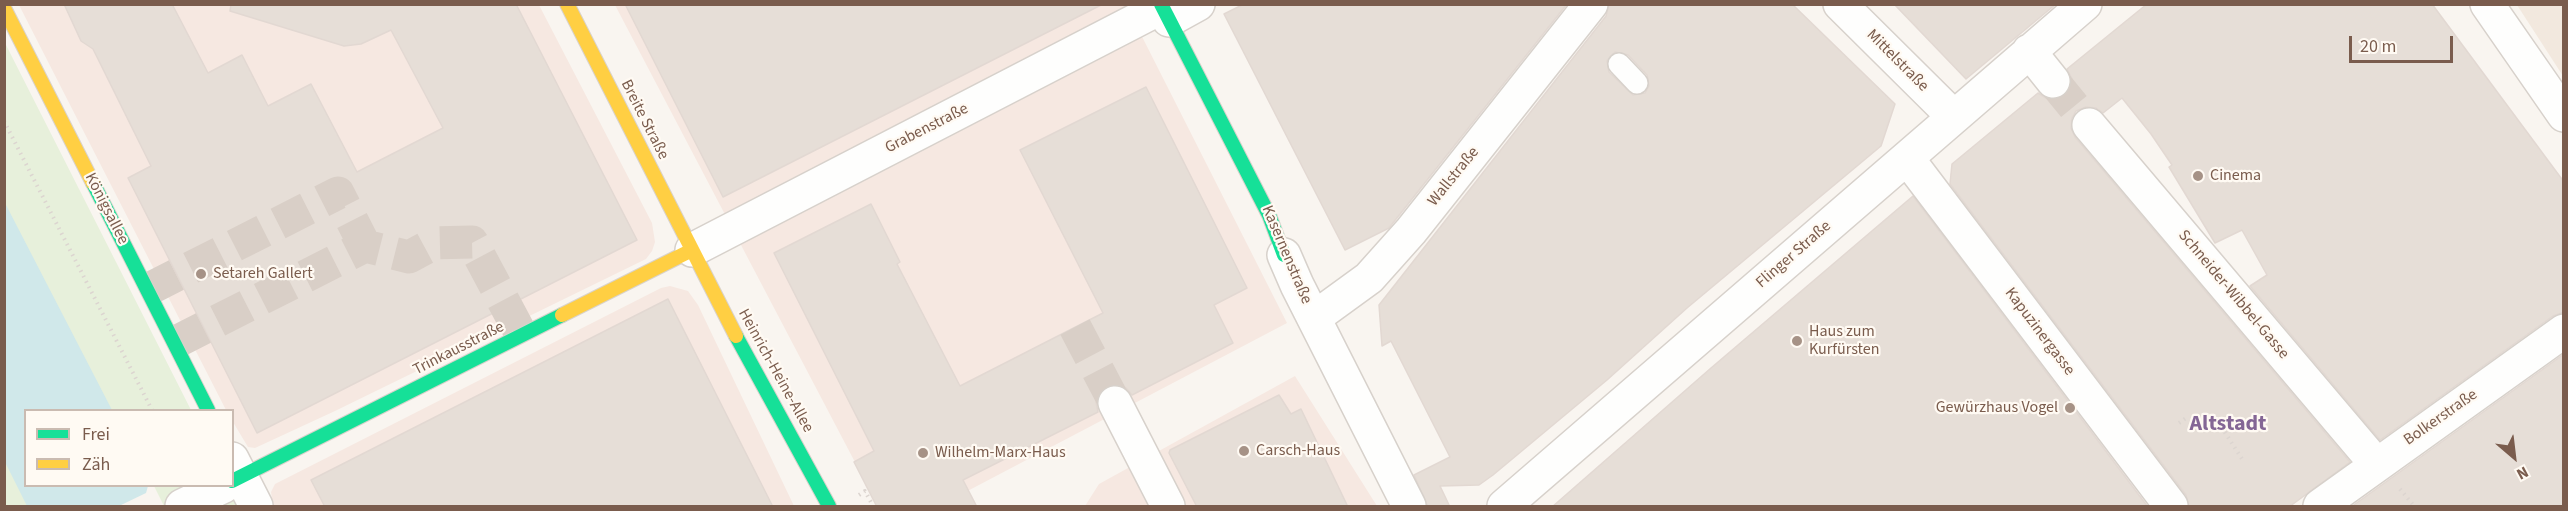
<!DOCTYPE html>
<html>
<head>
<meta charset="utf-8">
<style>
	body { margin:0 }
	#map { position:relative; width:2568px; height:511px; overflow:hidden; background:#f9f5f0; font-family:"Source Sans 3",sans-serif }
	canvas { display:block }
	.frame { position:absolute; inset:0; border:6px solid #7a5c4d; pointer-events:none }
	.legend { position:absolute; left:24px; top:409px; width:210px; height:78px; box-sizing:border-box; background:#fffaf3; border:2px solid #cabbb1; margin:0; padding:8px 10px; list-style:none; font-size:18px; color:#7a5c4d }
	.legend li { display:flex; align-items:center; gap:12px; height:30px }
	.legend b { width:30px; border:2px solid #cabbb1 }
	.north { position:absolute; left:2484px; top:427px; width:60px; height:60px; -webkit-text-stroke:4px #fffaf3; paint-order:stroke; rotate:152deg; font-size:16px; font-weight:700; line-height:24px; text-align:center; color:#7a5c4d }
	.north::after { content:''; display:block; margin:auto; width:21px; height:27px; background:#7a5c4d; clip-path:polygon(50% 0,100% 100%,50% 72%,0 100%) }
	.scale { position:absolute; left:2349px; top:36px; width:104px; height:27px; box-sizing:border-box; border:3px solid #7a5c4d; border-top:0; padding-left:8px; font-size:18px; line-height:21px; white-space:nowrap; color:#7a5c4d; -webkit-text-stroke:4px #fffaf3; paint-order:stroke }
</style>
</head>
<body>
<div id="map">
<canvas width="2568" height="511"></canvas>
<div class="frame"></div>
<ul class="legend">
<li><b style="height:8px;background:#16e098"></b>Frei</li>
<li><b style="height:8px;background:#ffcf43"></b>Zäh</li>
</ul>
<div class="north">N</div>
<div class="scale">20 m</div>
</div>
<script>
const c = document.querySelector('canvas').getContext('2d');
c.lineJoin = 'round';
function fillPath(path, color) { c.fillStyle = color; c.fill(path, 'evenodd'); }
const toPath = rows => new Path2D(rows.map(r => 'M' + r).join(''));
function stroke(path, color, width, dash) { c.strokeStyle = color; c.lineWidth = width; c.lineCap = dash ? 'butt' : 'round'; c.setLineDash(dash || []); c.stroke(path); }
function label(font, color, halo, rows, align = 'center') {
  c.font = font + ' "Source Sans 3",sans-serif'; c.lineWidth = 4.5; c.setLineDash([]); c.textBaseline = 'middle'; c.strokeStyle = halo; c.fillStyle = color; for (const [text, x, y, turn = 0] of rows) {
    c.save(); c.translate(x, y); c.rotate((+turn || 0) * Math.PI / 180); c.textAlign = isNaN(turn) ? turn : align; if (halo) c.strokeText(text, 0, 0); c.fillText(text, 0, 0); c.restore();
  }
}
const residential = toPath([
	[2517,5,2563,5,2563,76]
]);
const commercial = toPath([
	[19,5,539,5,652,223,655,242,652,251,646,259,335,411,255,448,248,447,233,422,232,410,226,410],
	[615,5,1126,5,1287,323,939,506,878,506],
	[670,286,688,291,698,305,794,506,273,506,271,492,275,484,661,288],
	[1295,376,1377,506,1085,506,1099,484]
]);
const green = toPath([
	[4,41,191,410,26,410,26,486,229,486,239,506,5,506]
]);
const water = toPath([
	[4,201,112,410,26,410,26,486,150,486,161,506,27,506,5,462]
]);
const pier = toPath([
	[148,486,154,486,164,506,119,506,146,493]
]);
const building = toPath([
	[64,4,172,4,208,73,242,55,268,106,311,84,357,172,443,128,391,30,361,44,344,46,230,11,231,4,516,4,637,240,257,433,128,178,151,166,93,49,81,41,64,4],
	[625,4,1103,4,723,197,625,4],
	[1244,4,1567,4,1389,228,1345,250,1224,14,1244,4],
	[1609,4,1792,4,1895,104,1881,146,1687,308,1607,380,1493,475,1479,485,1440,486,1450,507,1428,507,1414,475,1450,457,1391,341,1382,346,1379,305,1606,16,1609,4],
	[1615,52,1628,55,1647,75,1649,86,1645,93,1633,95,1609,72,1607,61,1615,52],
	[1894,4,2056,4,1966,79,1894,4],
	[2147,4,2432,4,2564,182,2564,312,2553,316,2380,440,2250,286,2267,275,2242,230,2215,243,2169,167,2172,165,2151,134,2122,98,2103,113,2096,108,2086,107,2076,111,2072,118,2071,128,2075,137,2350,462,2289,507,2189,507,2186,495,1950,184,1952,164,2038,93,2046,98,2055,100,2065,95,2070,88,2072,79,2067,69,2147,4],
	[1146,87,1247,288,1214,305,1233,343,1132,395,1126,388,1116,384,1106,387,1099,393,1096,402,1098,412,963,480,977,507,877,507,854,462,874,451,774,253,871,204,900,262,897,264,960,386,1103,313,1020,150,1146,87],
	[1913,196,2148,507,1552,507,1711,368,1913,196],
	[668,299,773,507,325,507,311,480,668,299],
	[2564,354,2564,507,2351,507,2564,354],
	[1279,395,1291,414,1301,409,1348,507,1197,507,1169,453,1170,450,1279,395]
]);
const streetTunnel = toPath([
	[2053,81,2089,125],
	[147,290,338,193,365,246],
	[1075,327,1115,403],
	[174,343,365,246,409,257,435,243,472,242,522,336]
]);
const path = toPath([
	[4,121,152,410],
	[2215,417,2244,462],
	[2179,423,2186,418],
	[2400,489,2414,506],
	[859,495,865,491,873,506]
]);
const lane = toPath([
	[1619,64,1637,83]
]);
const street = toPath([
	[1840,4,1954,117],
	[2487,4,2564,115],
	[1169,20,1198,4],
	[2029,51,2053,81],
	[2089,125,2377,465],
	[1907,158,2171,506],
	[692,250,1162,7],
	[1284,255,1297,285,1409,506],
	[1314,318,1369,278,1411,231,1591,4],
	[1115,403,1168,506],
	[232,459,256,506],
	[182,506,224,486],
	[1504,506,2085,4],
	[2320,506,2564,331]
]);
const fast = toPath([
	[1161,4,1269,215,1284,255],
	[93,183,208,410],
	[736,336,829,506],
	[232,481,562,315]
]);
const slow = toPath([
	[567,4,736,336],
	[4,8,93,183],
	[562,315,692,250]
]);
const markers = [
	[2198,176,6,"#a69286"],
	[201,274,6,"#a69286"],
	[1797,341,6,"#a69286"],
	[2070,408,6,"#a69286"],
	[1244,451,6,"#a69286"],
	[923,453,6,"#a69286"]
];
const streetNames = [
	["Mittelstraße",1897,61,45],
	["Breite Straße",644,120,63],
	["Grabenstraße",927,129,-27],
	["Wallstraße",1454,177,-51],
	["Königsallee",106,209,63],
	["Kasernenstraße",1286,255,67],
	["Flinger Straße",1794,255,-41],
	["Schneider-Wibbel-Gasse",2233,295,50],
	["Kapuzinergasse",2039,332,53],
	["Trinkausstraße",459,349,-27],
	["Heinrich-Heine-Allee",775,371,61],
	["Bolkerstraße",2441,418,-35]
];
const poiNames = [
	["Cinema",2210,176],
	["Setareh Gallert",213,274],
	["Haus zum",1809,332],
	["Kurfürsten",1809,350],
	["Gewürzhaus Vogel",2058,408,"right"],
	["Carsch-Haus",1256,451],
	["Wilhelm-Marx-Haus",935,453]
];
const districtNames = [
	["Altstadt",2228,425]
];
fillPath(residential, '#f2e8de');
fillPath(commercial, '#f6e8e1');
fillPath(green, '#e7f0db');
fillPath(water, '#d0e8ea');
fillPath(pier, '#f9f5f0');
fillPath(building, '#e6ded7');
stroke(building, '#e2d8d2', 1.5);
stroke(streetTunnel, '#d9cfc7', 33, [33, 16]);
stroke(lane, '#d7d1cb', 24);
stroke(street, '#d7d1cb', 36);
stroke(fast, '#d9d2cb', 16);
stroke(slow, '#d9d2cb', 16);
stroke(path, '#dcd5d0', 4, [1.5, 4.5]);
stroke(lane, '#fefefd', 21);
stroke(street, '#fefefd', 33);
stroke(fast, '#16e098', 14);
stroke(slow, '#ffcf43', 14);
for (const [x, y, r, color] of markers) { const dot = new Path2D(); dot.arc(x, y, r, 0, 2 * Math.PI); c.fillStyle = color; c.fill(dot); stroke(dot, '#fffaf3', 2); }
label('16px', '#7a5c4d', '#fffaf3', streetNames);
label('16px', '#7a5c4d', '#fffaf3', poiNames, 'left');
label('bold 22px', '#846695', '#fffaf3', districtNames);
</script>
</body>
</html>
